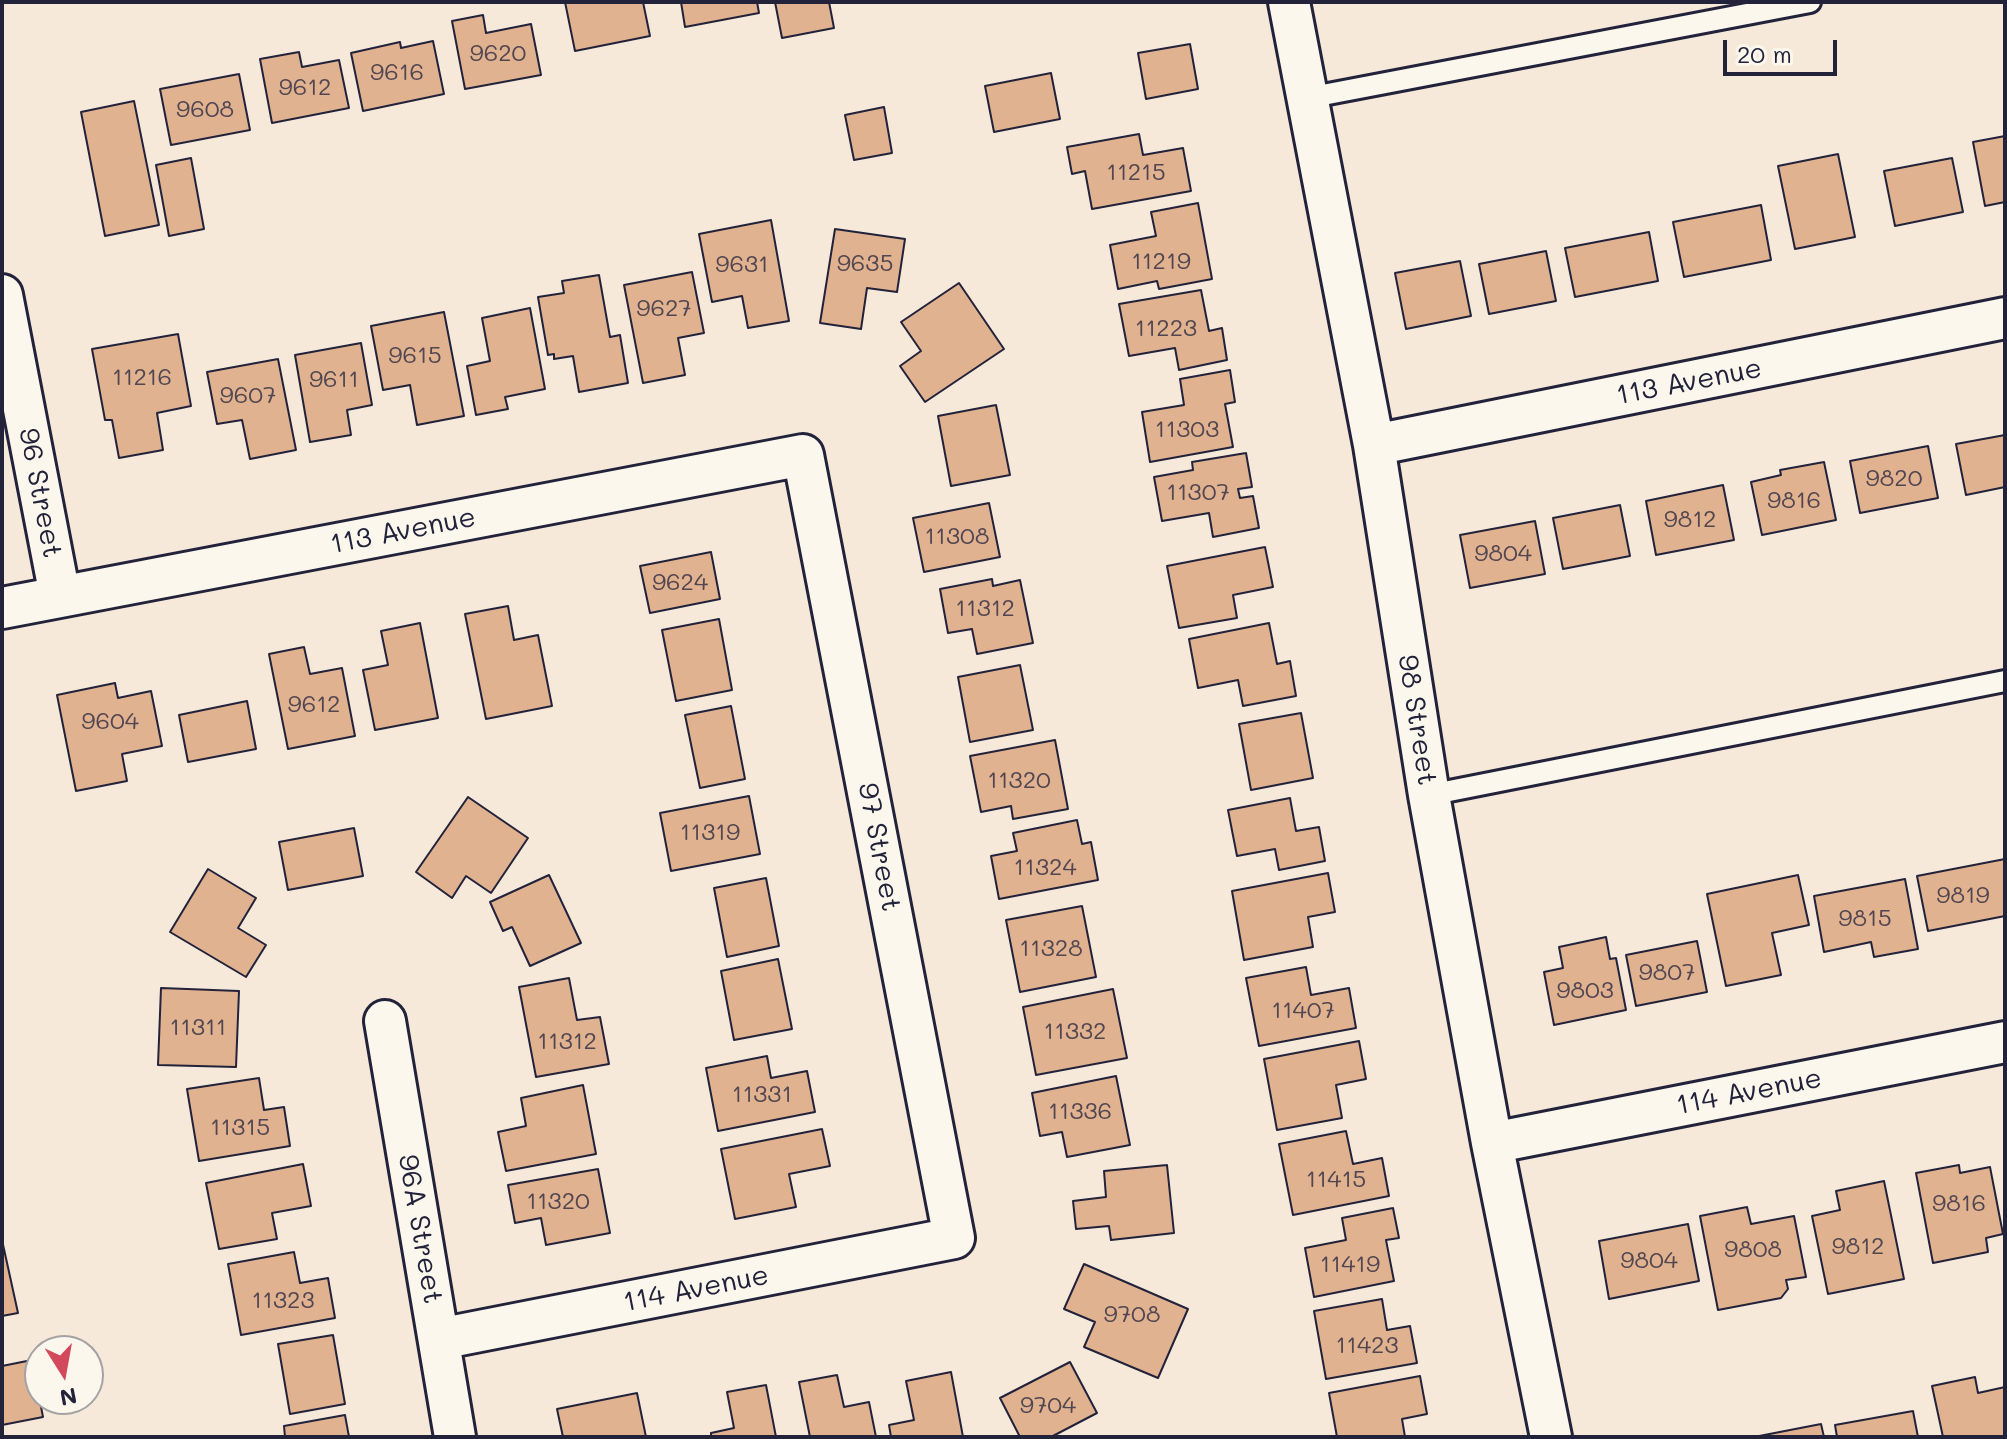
<!DOCTYPE html>
<html>
<head>
<meta charset="utf-8">
<style>
	body { margin:0 }
	#map { position:relative; width:2007px; height:1439px; overflow:hidden; background:#f6e9da; font-family:Mali,sans-serif }
	canvas { display:block }
	.frame { position:absolute; inset:0; border:4px solid #22223b; pointer-events:none }
	.north { position:absolute; left:24px; top:1335px; width:80px; height:80px; box-sizing:border-box; background:#fbf7ec; border:2px solid #a4a2a5; border-radius:50%; rotate:169deg; font-size:22px; font-weight:700; line-height:32px; text-align:center; color:#22223b }
	.north::after { content:''; display:block; margin:auto; width:28px; height:36px; background:#d1495b; clip-path:polygon(50% 0,100% 100%,50% 72%,0 100%) }
	.scale { position:absolute; left:1723px; top:40px; width:114px; height:36px; box-sizing:border-box; border:4px solid #22223b; border-top:0; padding-left:10px; font-size:24px; line-height:28px; white-space:nowrap; color:#22223b; -webkit-text-stroke:6px #fbf7ec; paint-order:stroke }
</style>
</head>
<body>
<div id="map">
<canvas width="2007" height="1439"></canvas>
<div class="frame"></div>
<div class="north">N</div>
<div class="scale">20 m</div>
</div>
<script>
const c = document.querySelector('canvas').getContext('2d');
c.lineJoin = 'round';
function fillPath(path, color) { c.fillStyle = color; c.fill(path, 'evenodd'); }
const toPath = rows => new Path2D(rows.map(r => 'M' + r).join(''));
function stroke(path, color, width, dash) { c.strokeStyle = color; c.lineWidth = width; c.lineCap = dash ? 'butt' : 'round'; c.setLineDash(dash || []); c.stroke(path); }
function label(font, color, halo, rows, align = 'center') {
  c.font = font + ' Mali,sans-serif'; c.lineWidth = 7; c.setLineDash([]); c.textBaseline = 'middle'; c.strokeStyle = halo; c.fillStyle = color; for (const [text, x, y, turn = 0] of rows) {
    c.save(); c.translate(x, y); c.rotate((+turn || 0) * Math.PI / 180); c.textAlign = isNaN(turn) ? turn : align; if (halo) c.strokeText(text, 0, 0); c.fillText(text, 0, 0); c.restore();
  }
}
const building = toPath([
	[565,2,643,2,650,36,575,51,565,2],
	[681,2,757,2,759,13,685,27,681,2],
	[775,2,829,2,834,28,782,38,775,2],
	[483,15,486,33,531,24,541,75,465,89,452,21,483,15],
	[433,41,444,94,363,111,351,53,400,42,401,48,433,41],
	[1190,44,1198,89,1146,99,1138,53,1190,44],
	[299,52,302,67,339,60,349,108,272,123,260,59,299,52],
	[1051,73,1060,119,994,132,985,86,1051,73],
	[239,74,250,130,171,145,160,89,239,74],
	[134,101,159,225,105,236,81,112,134,101],
	[884,107,892,153,854,160,845,115,884,107],
	[1139,134,1143,155,1183,148,1191,191,1092,209,1085,171,1072,174,1067,147,1139,134],
	[2005,136,2005,202,1985,206,1973,142,2005,136],
	[1838,154,1855,237,1795,249,1778,166,1838,154],
	[191,158,204,229,169,236,156,165,191,158],
	[1952,158,1963,212,1895,226,1884,171,1952,158],
	[1198,203,1212,279,1159,289,1157,281,1118,289,1110,245,1156,236,1151,212,1198,203],
	[1761,205,1771,260,1684,277,1673,222,1761,205],
	[771,220,789,321,748,328,742,296,712,302,699,234,771,220],
	[835,229,905,239,897,292,867,288,861,329,820,323,835,229],
	[1649,232,1658,281,1575,297,1565,248,1649,232],
	[1546,251,1556,301,1489,314,1479,264,1546,251],
	[1460,261,1471,316,1406,329,1395,273,1460,261],
	[692,272,704,333,678,338,685,375,643,383,624,285,692,272],
	[599,275,610,337,620,335,628,383,579,392,573,356,554,359,554,354,548,355,538,297,564,293,562,281,599,275],
	[959,283,1004,349,925,402,900,366,921,351,901,322,959,283],
	[1201,290,1209,331,1222,328,1227,360,1179,370,1175,348,1129,356,1119,304,1201,290],
	[530,308,545,389,505,397,508,409,476,415,467,366,490,361,482,318,530,308],
	[444,312,464,416,417,425,410,385,383,390,371,326,444,312],
	[178,334,191,406,157,413,163,450,119,458,112,420,105,420,92,349,178,334],
	[361,343,372,405,347,410,351,435,310,442,295,355,361,343],
	[278,359,296,450,250,459,242,420,217,424,207,372,278,359],
	[1230,370,1235,402,1225,404,1233,447,1150,462,1142,412,1184,405,1180,379,1230,370],
	[996,405,1010,475,951,486,938,416,996,405],
	[2005,435,2005,487,1966,495,1956,444,2005,435],
	[1928,446,1938,498,1860,513,1850,461,1928,446],
	[1246,453,1252,487,1238,489,1240,498,1253,496,1259,528,1213,537,1209,513,1162,521,1154,477,1193,470,1192,462,1246,453],
	[1824,462,1836,520,1762,535,1751,482,1781,475,1780,470,1824,462],
	[1723,485,1734,540,1656,555,1646,501,1723,485],
	[989,503,1000,557,924,572,913,518,989,503],
	[1620,505,1630,556,1563,569,1553,518,1620,505],
	[1535,521,1545,574,1470,588,1460,535,1535,521],
	[1265,547,1273,587,1233,595,1237,618,1179,628,1167,566,1265,547],
	[711,552,720,599,650,613,640,566,711,552],
	[992,579,993,586,1020,580,1033,643,977,654,972,629,948,633,940,589,992,579],
	[508,606,514,640,538,635,552,706,486,719,465,614,508,606],
	[719,619,732,690,676,701,662,630,719,619],
	[420,623,438,718,375,730,363,670,388,665,381,631,420,623],
	[1269,623,1277,664,1290,661,1296,696,1243,706,1238,680,1198,688,1189,639,1269,623],
	[304,647,310,674,342,668,355,736,288,749,269,654,304,647],
	[1020,665,1033,730,970,742,958,677,1020,665],
	[115,683,118,698,151,691,162,746,122,754,127,781,76,791,57,695,115,683],
	[247,701,256,749,188,762,179,715,247,701],
	[731,706,745,779,700,788,685,715,731,706],
	[1301,713,1313,778,1251,790,1239,724,1301,713],
	[1055,740,1068,809,1013,819,1011,806,981,812,970,756,1055,740],
	[749,796,760,854,671,871,660,813,749,796],
	[468,797,528,838,491,893,466,876,452,898,416,872,468,797],
	[1290,798,1296,831,1319,827,1325,861,1279,870,1275,849,1237,856,1228,810,1290,798],
	[1077,820,1082,844,1091,842,1098,880,999,899,991,856,1017,851,1013,833,1077,820],
	[354,828,363,876,288,890,279,842,354,828],
	[2005,859,2005,916,1928,931,1917,876,2005,859],
	[208,869,256,898,238,928,266,945,246,977,170,932,208,869],
	[1328,873,1335,912,1308,917,1313,947,1244,960,1232,891,1328,873],
	[549,875,581,943,530,966,512,927,503,931,490,902,549,875],
	[1798,875,1809,925,1772,933,1781,975,1726,986,1707,894,1798,875],
	[766,878,779,946,727,957,714,888,766,878],
	[1905,879,1918,949,1874,957,1871,942,1824,952,1814,896,1905,879],
	[1082,906,1096,977,1020,992,1006,920,1082,906],
	[1606,937,1610,959,1616,958,1626,1010,1554,1025,1544,972,1563,968,1559,947,1606,937],
	[1697,941,1707,992,1636,1006,1626,955,1697,941],
	[778,959,792,1029,734,1040,721,971,778,959],
	[1306,967,1311,995,1349,988,1356,1028,1259,1046,1246,978,1306,967],
	[569,978,577,1020,600,1017,609,1064,536,1077,519,987,569,978],
	[161,988,239,991,236,1067,158,1065,161,988],
	[1113,989,1127,1058,1036,1075,1023,1007,1113,989],
	[1359,1041,1366,1079,1336,1085,1342,1118,1277,1130,1264,1059,1359,1041],
	[767,1056,771,1078,807,1071,815,1112,718,1131,706,1068,767,1056],
	[1116,1076,1130,1145,1067,1157,1062,1132,1040,1136,1032,1093,1116,1076],
	[259,1078,264,1110,284,1107,290,1146,199,1161,187,1089,259,1078],
	[583,1085,596,1154,506,1171,498,1132,526,1126,521,1098,583,1085],
	[822,1129,830,1166,789,1174,796,1207,735,1219,721,1149,822,1129],
	[1346,1131,1353,1164,1382,1158,1389,1196,1293,1215,1279,1144,1346,1131],
	[303,1164,311,1206,272,1213,277,1239,219,1249,206,1183,303,1164],
	[1167,1165,1174,1233,1111,1240,1109,1226,1076,1229,1073,1201,1106,1197,1104,1171,1167,1165],
	[1959,1165,1960,1173,1990,1167,2003,1234,1986,1238,1988,1252,1933,1263,1916,1173,1959,1165],
	[598,1169,610,1233,546,1245,541,1218,515,1223,508,1185,598,1169],
	[1884,1181,1904,1279,1828,1294,1812,1216,1840,1210,1836,1191,1884,1181],
	[1747,1207,1751,1224,1794,1216,1806,1277,1786,1280,1788,1289,1781,1298,1718,1310,1700,1216,1747,1207],
	[1393,1208,1399,1238,1386,1240,1394,1281,1314,1297,1305,1248,1346,1240,1342,1218,1393,1208],
	[1688,1224,1699,1281,1609,1299,1599,1241,1688,1224],
	[2,1240,18,1313,2,1316,2,1240],
	[294,1252,300,1283,328,1278,335,1318,241,1335,228,1264,294,1252],
	[1084,1264,1188,1309,1158,1378,1084,1347,1095,1322,1064,1309,1084,1264],
	[1382,1299,1387,1330,1410,1326,1417,1363,1326,1379,1314,1311,1382,1299],
	[333,1335,345,1404,290,1414,278,1344,333,1335],
	[32,1360,43,1417,2,1425,2,1366,32,1360],
	[1070,1362,1097,1413,1051,1437,1020,1437,1000,1398,1070,1362],
	[951,1372,963,1437,891,1437,889,1425,914,1420,906,1381,951,1372],
	[837,1375,844,1407,869,1402,876,1437,810,1437,799,1382,837,1375],
	[1420,1376,1427,1414,1402,1419,1405,1437,1337,1437,1329,1393,1420,1376],
	[1975,1377,1978,1393,2005,1387,2005,1437,1943,1437,1932,1386,1975,1377],
	[766,1385,776,1437,711,1437,711,1433,734,1428,727,1392,766,1385],
	[637,1393,646,1437,563,1437,557,1409,637,1393],
	[1913,1411,1918,1437,1837,1437,1835,1425,1913,1411],
	[345,1415,349,1437,285,1437,284,1426,345,1415],
	[1821,1424,1824,1437,1754,1437,1821,1424]
]);
const service = toPath([
	[1307,98,1810,2],
	[1429,795,2005,681]
]);
const minor = toPath([
	[1289,2,1374,445,1429,795,1492,1143,1551,1437],
	[2,295,60,596],
	[1374,445,2005,318],
	[2,608,803,455,954,1238,439,1339],
	[385,1021,455,1437],
	[1492,1143,2005,1042]
]);
const numberNames = [
	["9620",498,54],
	["9616",397,73],
	["9612",305,88],
	["9608",205,110],
	["11215",1136,173],
	["11219",1161,262],
	["9635",865,264],
	["9631",742,265],
	["9627",664,309],
	["11223",1166,329],
	["9615",415,356],
	["11216",142,378],
	["9611",334,380],
	["9607",248,396],
	["11303",1187,430],
	["9820",1894,479],
	["11307",1198,493],
	["9816",1794,501],
	["9812",1690,520],
	["11308",957,537],
	["9804",1503,554],
	["9624",680,583],
	["11312",985,609],
	["9612",314,705],
	["9604",110,722],
	["11320",1019,781],
	["11319",710,833],
	["11324",1045,868],
	["9819",1963,896],
	["9815",1865,919],
	["11328",1051,949],
	["9807",1667,973],
	["9803",1585,991],
	["11407",1303,1011],
	["11311",198,1028],
	["11332",1075,1032],
	["11312",567,1042],
	["11331",762,1095],
	["11336",1080,1112],
	["11315",240,1128],
	["11415",1336,1180],
	["11320",558,1202],
	["9816",1959,1204],
	["9812",1858,1247],
	["9808",1753,1250],
	["9804",1649,1261],
	["11419",1350,1265],
	["11323",283,1301],
	["9708",1132,1315],
	["11423",1367,1346],
	["9704",1048,1406]
];
const streetNames = [
	["113 Avenue",1689,382,-11],
	["96 Street",40,493,79],
	["113 Avenue",403,531,-11],
	["98 Street",1417,720,81],
	["97 Street",879,847,79],
	["114 Avenue",1749,1092,-11],
	["96A Street",420,1229,80],
	["114 Avenue",696,1289,-11]
];
fillPath(building, '#e0b290');
stroke(building, '#22223b', 2);
stroke(service, '#22223b', 26);
stroke(minor, '#22223b', 46);
stroke(service, '#fbf7ec', 20);
stroke(minor, '#fbf7ec', 40);
label('24px', '#524650', null, numberNames);
label('28px', '#22223b', '#fbf7ec', streetNames);
</script>
</body>
</html>
